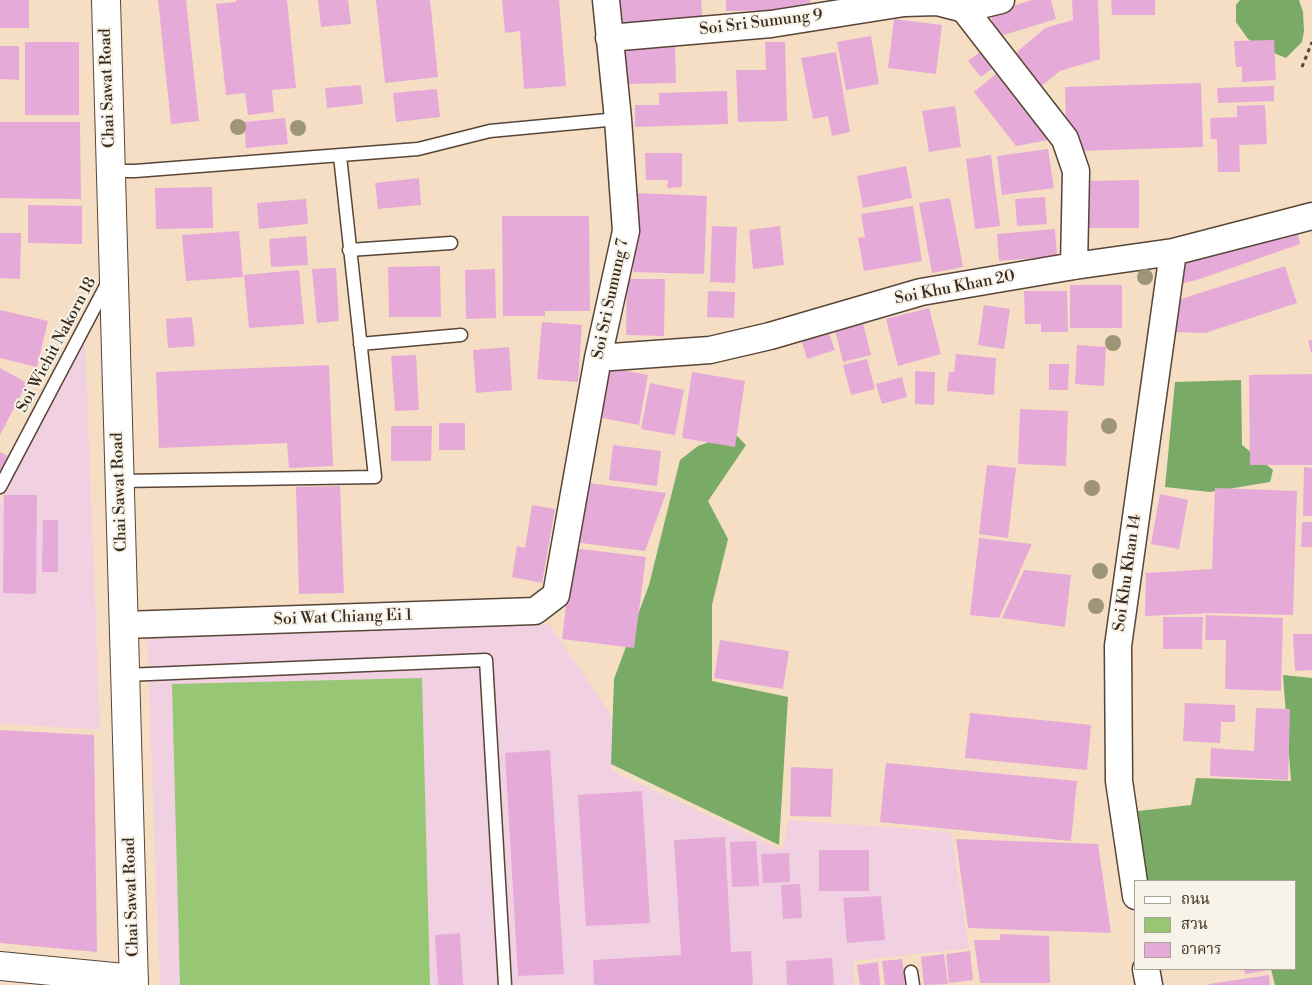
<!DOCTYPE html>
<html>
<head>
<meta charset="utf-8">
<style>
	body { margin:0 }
	#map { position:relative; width:1312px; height:985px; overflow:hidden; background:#f5dec3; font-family:"Libre Bodoni","Noto Serif Thai",serif }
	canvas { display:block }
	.legend { position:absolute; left:1134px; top:880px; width:162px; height:90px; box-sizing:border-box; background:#f7f3e8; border:1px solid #aca397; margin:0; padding:6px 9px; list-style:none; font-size:15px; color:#3b2a1e }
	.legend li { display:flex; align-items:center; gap:10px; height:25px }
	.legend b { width:25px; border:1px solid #aca397 }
</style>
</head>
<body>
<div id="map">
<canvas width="1312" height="985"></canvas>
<ul class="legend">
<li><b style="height:6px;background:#fff"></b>ถนน</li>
<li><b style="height:14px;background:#97c674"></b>สวน</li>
<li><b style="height:14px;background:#e6aad8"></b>อาคาร</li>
</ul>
</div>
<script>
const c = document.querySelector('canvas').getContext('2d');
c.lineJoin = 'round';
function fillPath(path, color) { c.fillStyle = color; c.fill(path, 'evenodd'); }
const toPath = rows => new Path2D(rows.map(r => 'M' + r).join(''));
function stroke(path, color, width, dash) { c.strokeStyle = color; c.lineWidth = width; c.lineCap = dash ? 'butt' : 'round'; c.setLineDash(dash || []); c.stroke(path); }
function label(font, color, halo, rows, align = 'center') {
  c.font = font + ' "Libre Bodoni",serif'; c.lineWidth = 4; c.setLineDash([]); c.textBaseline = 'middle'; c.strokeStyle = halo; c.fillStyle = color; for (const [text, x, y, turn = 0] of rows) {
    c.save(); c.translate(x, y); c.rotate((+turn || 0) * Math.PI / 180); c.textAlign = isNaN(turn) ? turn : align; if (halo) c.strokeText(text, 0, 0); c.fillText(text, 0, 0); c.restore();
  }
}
const built = toPath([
	[85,341,100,730,0,723,0,502],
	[549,624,611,715,612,771,783,850,788,820,951,832,969,948,853,961,854,985,160,985,147,637]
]);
const green = toPath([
	[422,678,430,985,180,985,172,684]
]);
const forest = toPath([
	[1240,0,1299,0,1303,12,1304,31,1302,42,1286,58,1269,51,1248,39,1236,22,1236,5],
	[1241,380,1242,445,1273,470,1270,482,1210,492,1165,487,1175,382],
	[734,433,746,445,708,501,728,539,712,605,712,681,788,697,779,845,611,764,614,679,649,585,680,460,698,446],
	[1283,675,1312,678,1312,985,1275,985,1271,969,1296,969,1296,881,1147,881,1138,811,1191,805,1196,778,1291,781]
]);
const building = toPath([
	[0,0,29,0,29,28,0,28],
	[158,0,186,0,199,121,171,124],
	[236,0,287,0,296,88,272,90,274,112,248,115,245,93,226,95,216,4,236,2],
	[318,0,348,0,351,24,321,27],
	[376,0,430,0,438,77,385,83],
	[502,0,559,0,566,86,524,89,520,31,505,33],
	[619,0,701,0,703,23,621,29],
	[726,0,810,0,811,10,726,11],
	[1032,0,1051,0,1056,19,997,37,990,13],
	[1072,0,1098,0,1100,59,1060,71,1035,91,1009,59,1045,28,1073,20],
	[1111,0,1155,0,1155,15,1112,15],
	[894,19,942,25,936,74,888,68],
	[871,36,879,84,846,90,837,42],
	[1274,40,1276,80,1242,82,1242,67,1236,67,1234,41],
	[25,42,79,42,79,115,25,115],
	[765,42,785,42,787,121,738,122,736,70,766,70],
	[675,44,676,83,625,84,624,45],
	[0,46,19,46,19,80,0,79],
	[981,51,994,67,981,77,968,61],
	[836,52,850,132,832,136,828,116,813,119,801,58],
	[997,73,1049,140,1016,146,974,92],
	[1201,83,1203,147,1077,151,1066,128,1065,87],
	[361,85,363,104,327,108,325,88],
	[1274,86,1274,101,1218,103,1217,88],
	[437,89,440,117,396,122,393,93],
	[727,91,728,124,635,127,635,105,659,105,659,93],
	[1265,105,1267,144,1239,145,1240,172,1218,172,1217,139,1211,139,1210,118,1237,117,1237,106],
	[955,106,961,147,929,152,922,111],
	[285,118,288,144,246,148,244,122],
	[0,122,80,122,81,199,0,198],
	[1048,149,1054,188,1002,195,997,156],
	[645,153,682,153,682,187,667,188,668,180,646,180],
	[991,155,1000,226,975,229,966,159],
	[906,166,912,198,863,208,857,176],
	[419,178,421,205,378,209,375,183],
	[1139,180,1139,228,1087,228,1086,181],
	[212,187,213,228,156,229,155,188],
	[635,193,707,196,704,274,633,272],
	[1045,197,1047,224,1017,226,1015,199],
	[950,198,963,267,932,273,919,203],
	[306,199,308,224,259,229,257,203],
	[28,205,82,206,82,244,28,243],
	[913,206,922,261,864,271,858,238,865,237,861,214],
	[502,216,589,216,590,311,545,311,545,316,503,316],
	[712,226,737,227,735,283,710,282],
	[780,226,784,265,753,269,749,230],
	[1055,229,1057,256,999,261,997,234],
	[1297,230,1300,244,1200,279,1180,284,1183,260],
	[239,231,243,277,186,281,182,235],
	[0,233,21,233,20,279,0,278],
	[306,236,308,265,271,267,269,239],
	[440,266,441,317,389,317,388,267],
	[1285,266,1297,303,1205,333,1174,332,1178,300],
	[336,268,339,321,317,323,312,269],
	[495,269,496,318,466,319,465,270],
	[299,270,304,324,249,328,244,275],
	[627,279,665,279,664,336,626,335],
	[1070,285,1122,285,1122,328,1070,328],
	[708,291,735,292,734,318,707,317],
	[1024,291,1067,291,1068,332,1041,332,1041,324,1025,324],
	[984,305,1010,309,1004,349,978,345],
	[929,308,941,354,898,366,886,319],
	[0,310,48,321,37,367,0,358],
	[192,317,195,346,168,348,166,319],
	[542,322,582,325,578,382,537,379],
	[863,323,871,355,843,362,835,330],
	[827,328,835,350,807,359,800,336],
	[1312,340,1312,352,1311,352,1308,341],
	[1077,345,1106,347,1104,386,1075,384],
	[509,347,512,390,476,393,473,350],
	[956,354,996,358,994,395,947,391,949,372,954,372],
	[416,355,419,410,395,411,391,356],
	[867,359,875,389,851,395,843,365],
	[1049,364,1069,364,1068,390,1049,390],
	[329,365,333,466,289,468,287,443,159,448,156,372],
	[606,367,648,375,639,425,597,417],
	[0,368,27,383,0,435],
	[915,371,935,372,934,405,915,404],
	[692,372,745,381,735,447,682,438],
	[1312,374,1312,465,1250,465,1249,375],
	[902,377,907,397,882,404,876,384],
	[650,383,684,390,675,435,641,429],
	[1020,409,1068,411,1066,466,1018,464],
	[439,423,465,423,465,450,439,450],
	[391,426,432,426,431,461,391,461],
	[613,445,661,451,657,486,609,480],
	[0,452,8,456,0,472],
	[987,465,1016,468,1008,538,979,534],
	[1304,467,1312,468,1312,516,1303,516],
	[580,482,666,493,645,551,573,542],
	[340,486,344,593,299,594,296,487],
	[1215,488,1297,491,1293,615,1211,613,1145,616,1146,573,1212,569],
	[1160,494,1188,500,1179,549,1151,544],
	[4,495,37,495,36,594,3,593],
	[532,505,555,509,542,583,512,577,517,546,525,548],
	[43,520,58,520,58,572,42,572],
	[1302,522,1312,522,1312,547,1301,547],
	[979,538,1032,544,999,618,970,615],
	[573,548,646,557,634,648,562,639],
	[1024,570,1071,575,1065,627,1002,618],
	[1206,615,1283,618,1281,691,1225,689,1226,640,1205,640],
	[1163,617,1203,617,1202,649,1163,649],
	[1293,634,1312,634,1312,670,1295,671],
	[720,640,789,651,783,689,714,678],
	[1185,703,1235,705,1235,722,1221,722,1220,743,1183,741],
	[1256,708,1290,709,1288,780,1210,776,1211,748,1254,751],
	[970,713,1091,725,1087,770,965,758],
	[0,730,94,735,97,952,0,943],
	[550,750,564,974,518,976,505,753],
	[886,763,1077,781,1071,841,880,822],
	[791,767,833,769,831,817,790,816],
	[642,791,650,923,586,926,578,795],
	[725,837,731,952,751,951,753,985,594,985,593,960,681,955,674,840],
	[956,839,1098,844,1111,933,968,928],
	[756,841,759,886,732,887,730,842],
	[819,850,869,850,869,891,819,891],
	[789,853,790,882,763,883,761,854],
	[800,884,802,918,783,919,781,885],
	[881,896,885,940,847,943,843,898],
	[460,933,463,985,438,985,435,935],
	[1000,934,1049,936,1050,983,980,983,974,940,1000,940],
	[970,951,973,980,949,983,946,954],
	[944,954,948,984,924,985,921,957],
	[832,958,834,985,787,985,786,961],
	[902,959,906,985,885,985,882,961],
	[878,962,880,985,860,985,857,965],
	[1244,969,1268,969,1269,970,1245,974],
	[1269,975,1270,985,1209,985,1209,984]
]);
const path = toPath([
	[1302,67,1312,42]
]);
const service = toPath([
	[111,171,135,171,418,149,490,131,618,119],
	[349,250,451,243],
	[360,344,461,335],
	[120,481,375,477,340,156],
	[0,487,108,282],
	[125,675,486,660,505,985],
	[911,972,913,985]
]);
const minor = toPath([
	[964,9,1065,139,1076,171,1074,266],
	[609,38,771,24,904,3,937,2,964,9,1001,0],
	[598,358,710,350,770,336,921,292,1074,266,1173,252,1312,216],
	[124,625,535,611,556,595,598,358,626,231,618,119,606,0],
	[1136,896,1119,781,1118,646,1173,252],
	[1146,969,1149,985]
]);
const tertiary = toPath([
	[106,0,134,985],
	[0,966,134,979]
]);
const trees = [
	[238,127],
	[298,128],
	[1145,277],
	[1113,343],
	[1109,426],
	[1092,488],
	[1100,571],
	[1096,606]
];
const streetNames = [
	["Soi Sri Sumung 9",761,23,-7],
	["Chai Sawat Road",108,88,-92],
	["Soi Khu Khan 20",955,288,-11],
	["Soi Sri Sumung 7",611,299,-78],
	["Soi Wichit Nakorn 18",57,345,-62],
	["Chai Sawat Road",120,492,-92],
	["Soi Khu Khan 14",1128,573,-82],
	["Soi Wat Chiang Ei 1",343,618,-2],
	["Chai Sawat Road",132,897,-92]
];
fillPath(built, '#f1d0e2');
fillPath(green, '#97c674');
fillPath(forest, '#79ab66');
fillPath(building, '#e6aad8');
stroke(service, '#574537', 15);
stroke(minor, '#574537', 29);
stroke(tertiary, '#574537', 30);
stroke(path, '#574537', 3, [4, 4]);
stroke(service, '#fff', 12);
stroke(minor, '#fff', 26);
stroke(tertiary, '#fff', 28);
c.fillStyle = '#9e9577';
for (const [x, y] of trees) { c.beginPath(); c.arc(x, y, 8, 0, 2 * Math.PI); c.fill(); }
label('16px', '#3b2a1e', '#f7f3e8', streetNames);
</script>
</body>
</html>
